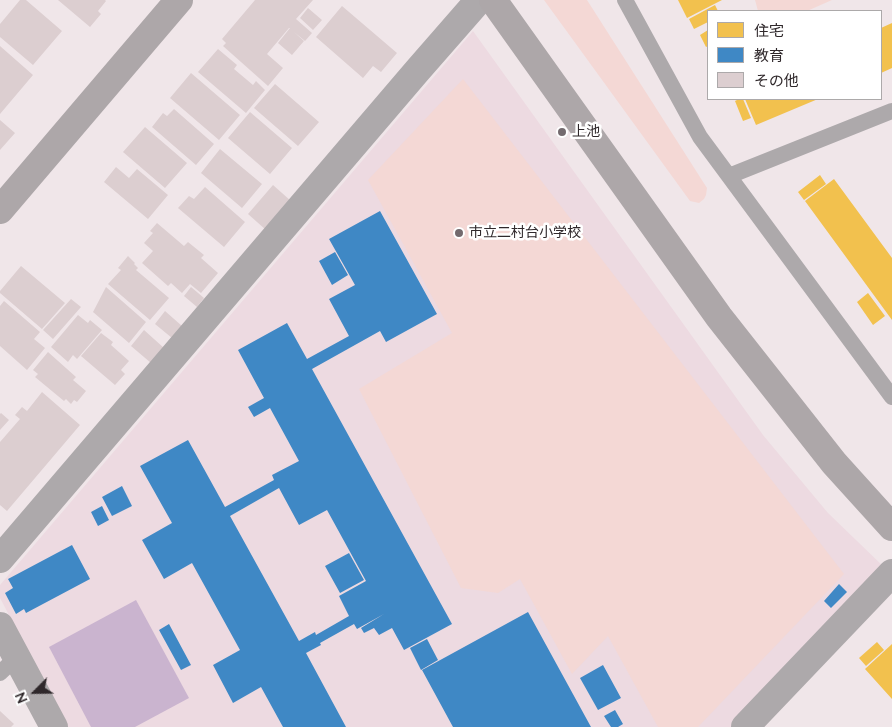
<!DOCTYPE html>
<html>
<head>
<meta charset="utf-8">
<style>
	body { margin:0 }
	#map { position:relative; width:892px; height:727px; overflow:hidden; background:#f0e6e9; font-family:Mulish,"Noto Sans JP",sans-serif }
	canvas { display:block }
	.legend { position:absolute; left:707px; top:10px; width:175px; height:90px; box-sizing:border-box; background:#fff; border:1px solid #aca9aa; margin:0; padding:6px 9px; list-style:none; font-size:15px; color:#2f282b }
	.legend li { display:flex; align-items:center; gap:10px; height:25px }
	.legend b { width:25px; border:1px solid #aca9aa }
	.north { position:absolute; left:10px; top:667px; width:50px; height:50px; -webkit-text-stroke:4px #fff; paint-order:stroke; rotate:247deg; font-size:14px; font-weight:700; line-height:20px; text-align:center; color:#2f282b }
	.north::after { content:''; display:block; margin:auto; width:18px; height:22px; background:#2f282b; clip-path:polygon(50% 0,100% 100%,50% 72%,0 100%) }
</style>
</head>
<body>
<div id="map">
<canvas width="892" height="727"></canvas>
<ul class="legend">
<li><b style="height:14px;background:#f2c14e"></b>住宅</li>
<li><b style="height:14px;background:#3f88c5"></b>教育</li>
<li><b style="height:14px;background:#dcced0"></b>その他</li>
</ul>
<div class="north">N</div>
</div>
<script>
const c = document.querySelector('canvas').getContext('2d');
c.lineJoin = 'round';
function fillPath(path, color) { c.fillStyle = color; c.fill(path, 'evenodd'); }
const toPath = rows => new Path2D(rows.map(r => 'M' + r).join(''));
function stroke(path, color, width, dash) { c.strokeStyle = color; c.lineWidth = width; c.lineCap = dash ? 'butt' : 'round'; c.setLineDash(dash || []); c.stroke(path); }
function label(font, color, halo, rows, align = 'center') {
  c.font = font + ' Mulish,"Noto Sans JP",sans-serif'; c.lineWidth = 5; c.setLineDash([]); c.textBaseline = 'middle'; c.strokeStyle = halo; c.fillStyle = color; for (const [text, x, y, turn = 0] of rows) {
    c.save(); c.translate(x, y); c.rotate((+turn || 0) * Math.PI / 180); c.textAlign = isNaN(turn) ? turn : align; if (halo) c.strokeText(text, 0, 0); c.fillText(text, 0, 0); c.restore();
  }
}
const built = toPath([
	[473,31,763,435,828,513,885,568,732,727,68,727,0,598,0,585]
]);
const green = toPath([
	[544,0,587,0,707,188,706,195,704,199,699,203,690,201],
	[755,0,832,0,807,11,758,11],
	[463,79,844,574,698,727,658,727,608,636,572,674,520,579,498,593,461,588,359,389,452,333,368,180]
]);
const water = toPath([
	[136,600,189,698,135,727,91,727,49,647]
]);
const homes = toPath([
	[678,0,722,0,687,18],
	[715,5,718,11,708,11,708,22,694,29,689,19],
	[892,23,892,68,881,73,881,28],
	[708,30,708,46,706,47,700,35],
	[739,99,743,99,751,118,743,121,735,101],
	[745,99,818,99,756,125],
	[820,175,826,184,804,200,798,192],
	[834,179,892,258,892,320,805,201],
	[868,293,885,316,873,325,857,302],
	[877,642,884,650,866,666,859,658],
	[892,644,892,699,865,669]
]);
const schools = toPath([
	[380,211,437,314,386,342,380,331,312,369,452,624,404,650,392,628,379,635,374,628,364,633,361,628,384,614,357,629,354,624,320,643,321,645,306,653,346,727,283,727,261,687,233,703,213,665,240,650,192,563,164,579,142,540,172,523,140,466,188,440,225,507,274,480,272,475,299,461,270,408,254,417,248,407,264,398,238,350,287,323,307,359,349,336,329,299,355,285,329,239],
	[279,488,299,525,327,510,366,581,339,596,349,616,316,635,315,632,299,641,230,516],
	[335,252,348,275,332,285,319,261],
	[122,486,132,506,112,516,102,497],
	[102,506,109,520,98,526,91,512],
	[72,545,90,579,26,613,24,609,16,614,5,593,13,588,8,579],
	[349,553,364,580,340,593,325,566],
	[839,584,847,592,831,608,824,601],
	[528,612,591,727,453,727,422,670],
	[169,624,191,665,181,670,159,630],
	[427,639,438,660,421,670,410,648],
	[603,665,621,698,598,710,580,678],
	[615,710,623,724,618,727,611,727,604,716]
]);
const building = toPath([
	[20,0,26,0,62,31,33,65,0,37,0,24],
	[58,0,105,0,106,1,98,11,101,14,90,27],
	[255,0,313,0,296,19,312,33,305,41,294,32,304,41,292,55,278,43,290,28,289,28,267,54,283,68,268,86,223,46,226,43,222,39],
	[342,6,397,53,381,72,373,66,363,78,316,37],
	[308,8,322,20,313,30,300,18],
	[0,46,33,75,0,114],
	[218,49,237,65,234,69,253,85,256,81,265,90,246,113,198,72],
	[191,73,240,115,219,140,170,98],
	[275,84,319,122,298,146,254,108],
	[174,109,214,144,196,165,152,127,163,113,167,116],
	[250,112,292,148,270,174,228,138],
	[0,120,15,133,0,150],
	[145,127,187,163,165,188,123,152],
	[220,149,262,184,242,208,201,173],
	[116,167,129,178,137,169,168,195,148,219,104,182],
	[273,185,291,201,266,230,248,214],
	[205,187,245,222,224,247,178,208,189,196,194,199],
	[157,223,184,246,188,242,204,255,201,258,218,273,201,293,190,284,182,293,171,283,168,286,142,263,153,251,144,243,153,233,150,231],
	[128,256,135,263,134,264,138,268,136,270,169,298,150,320,108,284,121,270,118,268],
	[21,266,65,303,42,329,0,293,0,291],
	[106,287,146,322,129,343,93,312],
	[191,287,204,298,197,307,184,296],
	[71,299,81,307,53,339,43,330],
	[4,301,40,332,34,339,45,348,27,370,0,346,0,306],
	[165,311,182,326,172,338,155,324],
	[78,315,88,323,90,320,102,330,77,359,73,355,68,362,51,347],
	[144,330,164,348,151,363,131,346],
	[101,333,113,342,111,345,129,361,121,370,125,374,115,385,81,356],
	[48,352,76,377,73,380,86,391,77,402,74,400,71,404,66,399,64,401,35,377,38,374,33,370],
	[42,392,80,425,7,511,0,505,0,442,20,419,15,415,22,407,27,411],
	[1,413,9,420,0,430,0,414],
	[0,711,14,724,11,727,0,727]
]);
const lane = toPath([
	[625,0,700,137,892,397],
	[729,176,892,111],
	[0,673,17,657]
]);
const street = toPath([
	[0,559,417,71,479,0],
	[0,626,54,727],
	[745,727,892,573]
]);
const secondary = toPath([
	[493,0,719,317,834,463,892,527],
	[0,210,179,0]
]);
const markers = [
	[562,132,5,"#736a6e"],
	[459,233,5,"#736a6e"]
];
const poiNames = [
	["上池",572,132],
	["市立二村台小学校",469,233]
];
fillPath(built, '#eddae1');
fillPath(green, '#f4d8d5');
fillPath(water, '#cab4cf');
fillPath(homes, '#f2c14e');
fillPath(schools, '#3f88c5');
fillPath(building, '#dcced0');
stroke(lane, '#ada9ab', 16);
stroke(street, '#ada9ab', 28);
stroke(secondary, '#ada7a9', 28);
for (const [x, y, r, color] of markers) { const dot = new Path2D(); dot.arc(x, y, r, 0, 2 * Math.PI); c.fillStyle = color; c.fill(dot); stroke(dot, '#fff', 2); }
label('14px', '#2f282b', '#fff', poiNames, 'left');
</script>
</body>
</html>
